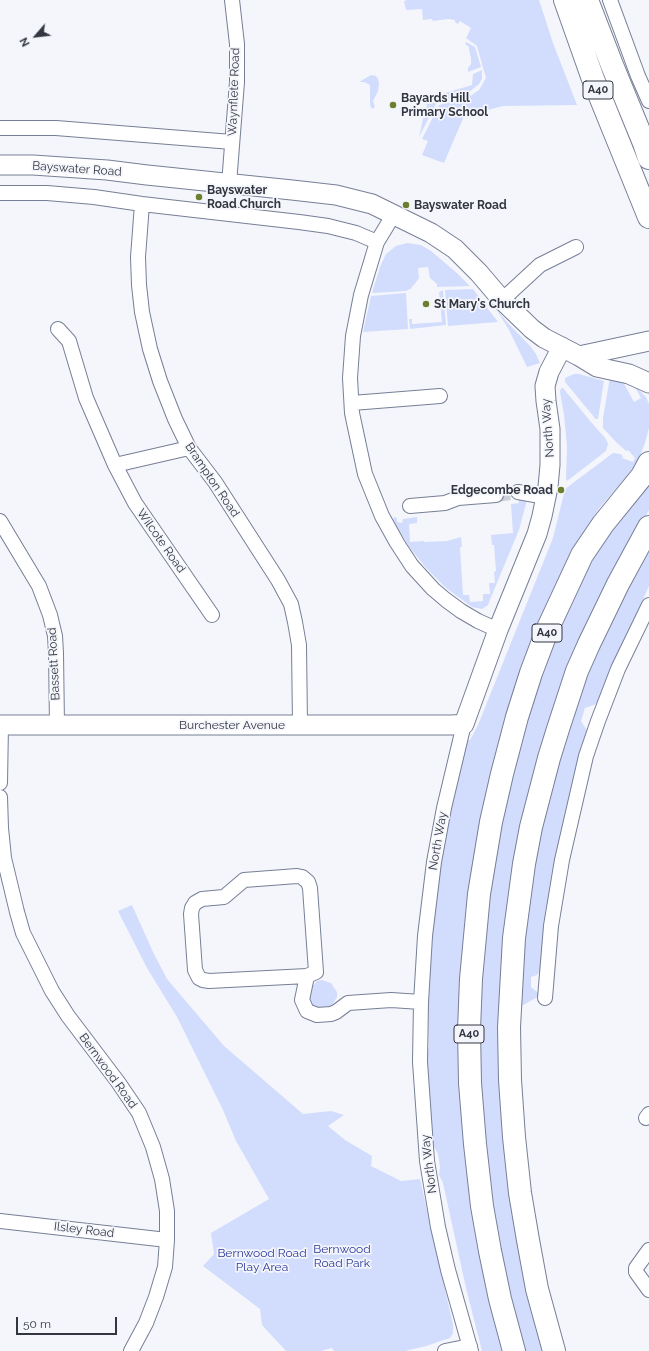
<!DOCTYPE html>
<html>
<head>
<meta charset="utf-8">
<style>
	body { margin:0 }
	#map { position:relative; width:649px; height:1351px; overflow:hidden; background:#f4f6fc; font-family:Raleway,sans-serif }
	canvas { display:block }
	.north { position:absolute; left:16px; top:16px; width:40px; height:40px; -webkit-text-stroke:3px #f4f6fc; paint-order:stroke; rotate:242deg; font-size:11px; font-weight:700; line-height:16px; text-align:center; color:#333640 }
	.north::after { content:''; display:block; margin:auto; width:14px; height:18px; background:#333640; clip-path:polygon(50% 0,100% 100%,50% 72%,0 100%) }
	.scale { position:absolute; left:16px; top:1317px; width:101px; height:18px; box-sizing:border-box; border:2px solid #333640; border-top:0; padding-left:5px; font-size:12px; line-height:14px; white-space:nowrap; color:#333640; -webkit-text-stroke:3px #f4f6fc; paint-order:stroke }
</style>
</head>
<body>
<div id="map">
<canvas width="649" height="1351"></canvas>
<div class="north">N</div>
<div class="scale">50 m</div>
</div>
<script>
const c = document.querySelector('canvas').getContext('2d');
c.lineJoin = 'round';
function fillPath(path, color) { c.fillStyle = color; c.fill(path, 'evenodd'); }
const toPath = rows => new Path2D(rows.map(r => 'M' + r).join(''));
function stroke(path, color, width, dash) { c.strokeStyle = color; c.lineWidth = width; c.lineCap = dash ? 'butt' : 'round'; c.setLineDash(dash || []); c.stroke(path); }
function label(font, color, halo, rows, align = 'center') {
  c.font = font + ' Raleway,sans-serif'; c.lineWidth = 3.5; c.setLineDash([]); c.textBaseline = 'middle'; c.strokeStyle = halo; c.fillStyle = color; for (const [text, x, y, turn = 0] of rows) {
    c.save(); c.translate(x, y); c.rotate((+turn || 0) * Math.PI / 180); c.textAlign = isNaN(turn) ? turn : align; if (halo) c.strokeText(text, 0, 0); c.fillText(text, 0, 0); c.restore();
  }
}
const green = toPath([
	[407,0,539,0,553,43,577,105,503,106,464,116,444,163,422,155,428,141,422,139,439,105,462,99,472,95,479,90,486,78,477,46,466,38,471,28,460,21,458,24,455,22,455,20,448,19,433,21,432,19,423,20,422,9,406,10,404,1],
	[466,42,475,47,481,67,468,72,468,68,471,64,471,58,469,50,469,47,465,44],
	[482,70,482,79,479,84,469,92,461,96,437,102,419,137,423,119,424,108,427,107,424,95,426,93,435,96,472,85,473,74],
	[371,75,376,76,378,79,379,84,378,91,373,101,375,107,372,109,370,105,370,85,364,82,359,82],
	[407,243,421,245,431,251,458,274,470,286,437,287,437,284,430,278,428,267,418,268,419,278,414,285,412,286,412,288,406,291,372,293,380,267,386,254,396,246],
	[473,289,498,322,448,326,445,290],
	[443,290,446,325,410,329,409,319,412,319,412,324,442,322,439,292],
	[406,293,408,329,363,332,371,296],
	[487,296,506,321,530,346,536,354,540,363,527,367,509,330,498,312,486,297],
	[574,374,579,374,604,381,598,419,595,419,594,417,565,382,565,378],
	[610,377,622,380,634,402,641,398,634,385,646,397,649,404,649,428,645,443,639,458,629,474,600,507,573,548,536,632,517,679,499,747,461,966,506,1351,482,1351,466,1288,443,1183,439,1175,440,1167,438,1154,432,1143,426,1052,429,1048,428,1004,430,936,445,832,467,740,470,740,478,725,553,538,565,489,613,453,620,454,623,456,622,458,633,462,635,458,628,450,626,451,617,443,603,428,603,418],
	[561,388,563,388,591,422,606,439,608,444,606,451,567,481,566,479,567,446,564,415,560,392],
	[649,485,649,510,616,569,504,934,501,974,499,1026,499,1082,503,1122,544,1351,522,1351,495,1239,477,1070,484,922,509,773,549,650,587,570,602,545,614,526],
	[518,498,527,500,519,530,489,602,488,605,482,609,472,607,446,588,427,569,410,548,393,521,394,517,397,518,397,522,402,523,403,519,417,517,417,523,409,524,410,542,424,541,424,542,447,541,461,537,462,547,460,547,463,595,469,595,470,602,483,601,483,594,490,594,489,583,495,583,494,572,496,571,494,545,492,545,491,535,513,533,511,504,519,503],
	[649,544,649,586,619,652,598,702,594,705,585,708,581,721,588,732,566,810,551,888,541,970,537,975,531,977,531,987,541,995,518,1008,523,939,536,835,562,742,597,649],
	[132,905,153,952,167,979,224,1046,303,1114,331,1111,344,1115,328,1126,345,1140,372,1156,371,1166,401,1181,420,1179,453,1325,453,1333,450,1338,426,1346,405,1351,334,1351,332,1348,321,1351,286,1351,262,1325,260,1309,203,1266,214,1254,211,1233,269,1199,236,1141,223,1110,177,1017,147,968,118,911],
	[322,980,331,983,337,992,337,997,334,1002,331,1006,324,1009,315,1008,311,1004,309,999,310,989,317,981]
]);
const streetTunnel = toPath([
	[496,495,518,492]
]);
const street = toPath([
	[610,0,638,76,649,101],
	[0,128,56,128,232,142],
	[229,184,237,82,237,44,232,0],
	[0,193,47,193,94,197,142,204,299,222,328,226,356,233,377,242],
	[142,204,138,257,139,285,142,312,150,349,160,381,175,419,189,448,215,482,278,580,291,604,295,622,299,645,300,725],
	[394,214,377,242,361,295,353,336,350,378,352,413,365,474,382,516,397,543,412,566,433,589,446,600,461,611,478,621,498,630],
	[502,300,540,265,576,247],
	[58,329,69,341,86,398,115,465],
	[352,403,440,396],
	[189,448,115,465,135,503,212,615],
	[518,492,546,497],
	[410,506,445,503,458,498,496,495],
	[0,521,39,586,50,615,55,636,56,653,57,726],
	[464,724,444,808,434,862,425,936,421,1002,420,1062,427,1161,438,1227,448,1270,471,1351],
	[0,783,1,725],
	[0,797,1,828,4,858,17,912,23,933,52,991,68,1016,118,1082,139,1113,153,1147,162,1179,167,1211,167,1240,165,1267,156,1297,146,1323,131,1351],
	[297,876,302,877,308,882,310,888,316,972,307,976,209,981,203,980,199,978,195,970,191,914,192,908,195,903,202,899,224,897,244,880,297,876],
	[307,976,302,1000,307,1011,317,1015,331,1014,336,1012,348,1003,391,1000,421,1002],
	[545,998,551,926,562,860,586,756,598,721,618,669,649,605],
	[646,1118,649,1114],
	[0,1221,167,1240],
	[649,1250,636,1268,636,1272,649,1290],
	[445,1351,470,1346]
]);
const secondary = toPath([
	[0,165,33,165,107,170,147,175,292,190,336,195,372,204,431,233,455,249,479,273,502,300,532,329,544,338,579,356,597,367,629,374,649,383],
	[579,356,649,341],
	[0,725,452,725,464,724,498,630,537,534,542,516,548,487,550,465,550,429,546,401,545,386,549,372,562,347]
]);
const highway = toPath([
	[565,0,593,79,649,217],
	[587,0,612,65,644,143,649,158],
	[514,1351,500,1299,490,1251,482,1206,475,1144,470,1083,469,1030,471,979,479,894,491,822,502,774,517,717,531,673,548,628,582,555,603,524,642,476,649,463],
	[554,1351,537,1289,528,1240,520,1193,514,1137,510,1080,509,1027,514,938,524,864,531,827,549,758,558,729,577,671,589,644,618,584,649,527]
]);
const markers = [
	[393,105,4,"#6c7f2e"],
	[199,197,4,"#6c7f2e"],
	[406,205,4,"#6c7f2e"],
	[426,304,4,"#6c7f2e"],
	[561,490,4,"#6c7f2e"]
];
const shields = [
	[598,90,30],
	[547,633,30],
	[469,1034,30]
];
const shieldNames = [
	["A40",598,90],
	["A40",547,633],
	["A40",469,1034]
];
const streetNames = [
	["Waynflete Road",234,92,-88],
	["Bayswater Road",77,169,4],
	["North Way",548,428,-94],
	["Brampton Road",212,480,56],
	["Wilcote Road",161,541,55],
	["Bassett Road",54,664,-93],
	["Burchester Avenue",232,725],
	["North Way",438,841,-80],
	["Bernwood Road",108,1071,54],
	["North Way",429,1164,-97],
	["Ilsley Road",84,1230,7]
];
const poiNames = [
	["Bayards Hill",401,98],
	["Primary School",401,112],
	["Bayswater",207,190],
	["Road Church",207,204],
	["Bayswater Road",414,205],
	["St Mary's Church",434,304],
	["Edgecombe Road",553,490,"right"]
];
const parkNames = [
	["Bernwood",342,1249],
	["Road Park",342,1263],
	["Bernwood Road",262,1253],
	["Play Area",262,1267]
];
fillPath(green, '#d2ddfd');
stroke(streetTunnel, '#cdd0d6', 14, [14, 7]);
stroke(street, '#777f96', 16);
stroke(secondary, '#777f96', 21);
stroke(highway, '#777f96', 24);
stroke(street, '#fff', 14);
stroke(secondary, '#fff', 19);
stroke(highway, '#fff', 22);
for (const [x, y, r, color] of markers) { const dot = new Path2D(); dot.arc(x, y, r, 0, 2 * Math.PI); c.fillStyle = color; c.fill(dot); stroke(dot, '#f4f6fc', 1.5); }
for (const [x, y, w] of shields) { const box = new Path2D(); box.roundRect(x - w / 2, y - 9, w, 18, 3); c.fillStyle = '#f4f6fc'; c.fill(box); stroke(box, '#333640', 1); }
label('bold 11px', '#333640', null, shieldNames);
label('12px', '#333640', '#f4f6fc', streetNames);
label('bold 12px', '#333640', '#f4f6fc', poiNames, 'left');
label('12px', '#293799', '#f4f6fc', parkNames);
</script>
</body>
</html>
